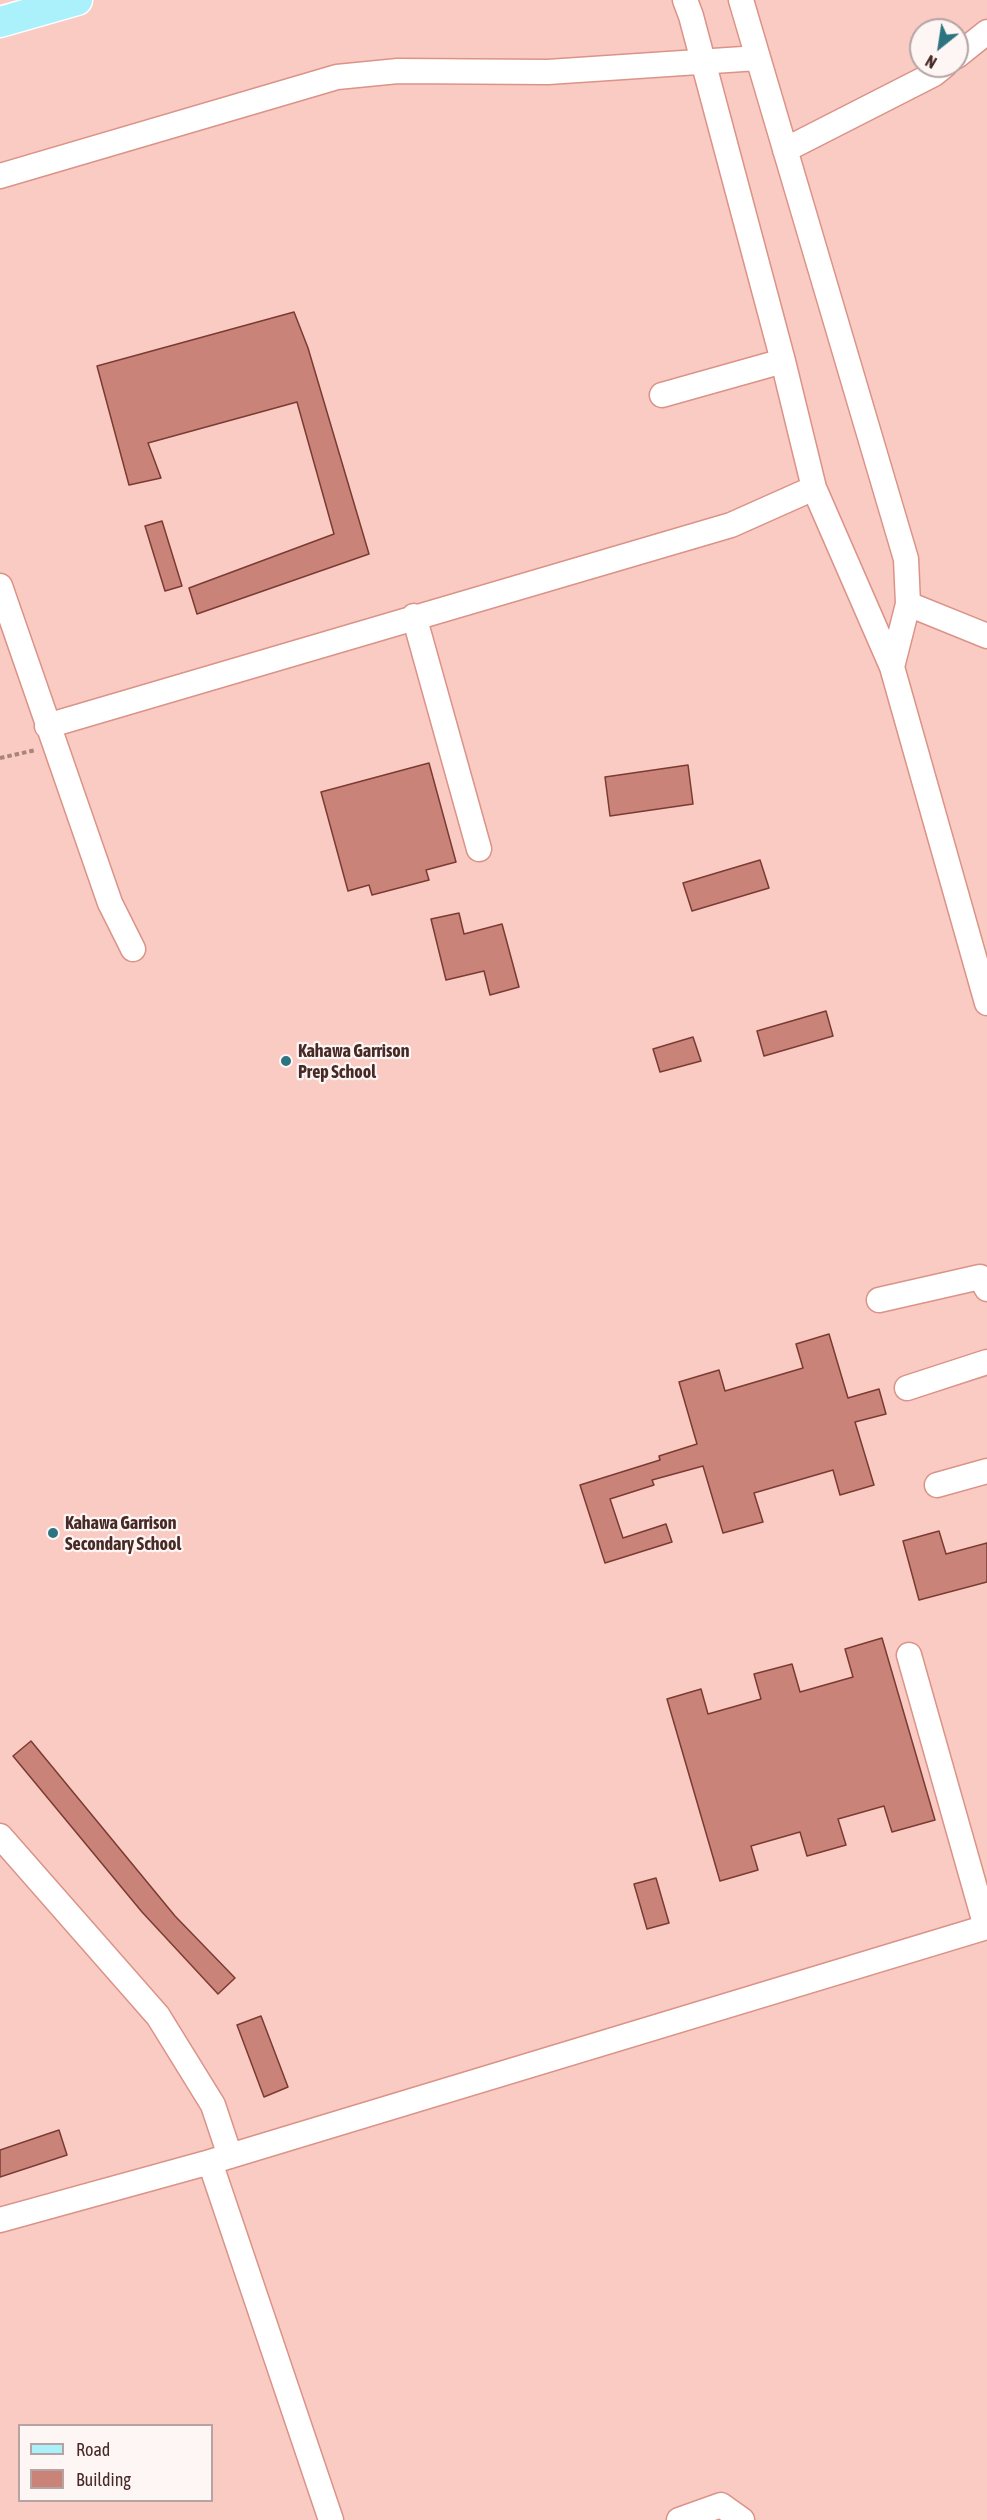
<!DOCTYPE html>
<html>
<head>
<meta charset="utf-8">
<style>
	body { margin:0 }
	#map { position:relative; width:987px; height:2520px; overflow:hidden; background:#f9cbc3; font-family:"Asap Condensed",sans-serif }
	canvas { display:block }
	.legend { position:absolute; left:18px; top:2424px; width:195px; height:78px; box-sizing:border-box; background:#fef6f5; border:2px solid #b5a4a2; margin:0; padding:8px 10px; list-style:none; font-size:18px; color:#472a26 }
	.legend li { display:flex; align-items:center; gap:12px; height:30px }
	.legend b { width:30px; border:2px solid #b5a4a2 }
	.north { position:absolute; left:909px; top:18px; width:60px; height:60px; box-sizing:border-box; background:#fef6f5; border:2px solid #b5a4a2; border-radius:50%; rotate:210deg; font-size:16px; font-weight:700; line-height:24px; text-align:center; color:#472a26 }
	.north::after { content:''; display:block; margin:auto; width:21px; height:27px; background:#2c747f; clip-path:polygon(50% 0,100% 100%,50% 72%,0 100%) }
</style>
</head>
<body>
<div id="map">
<canvas width="987" height="2520"></canvas>
<ul class="legend">
<li><b style="height:8px;background:#abf1fb"></b>Road</li>
<li><b style="height:16px;background:#ca8379"></b>Building</li>
</ul>
<div class="north">N</div>
</div>
<script>
const c = document.querySelector('canvas').getContext('2d');
c.lineJoin = 'round';
function fillPath(path, color) { c.fillStyle = color; c.fill(path, 'evenodd'); }
const toPath = rows => new Path2D(rows.map(r => 'M' + r).join(''));
function stroke(path, color, width, dash) { c.strokeStyle = color; c.lineWidth = width; c.lineCap = dash ? 'butt' : 'round'; c.setLineDash(dash || []); c.stroke(path); }
function label(font, color, halo, rows, align = 'center') {
  c.font = font + ' "Asap Condensed",sans-serif'; c.lineWidth = 4.5; c.setLineDash([]); c.textBaseline = 'middle'; c.strokeStyle = halo; c.fillStyle = color; for (const [text, x, y, turn = 0] of rows) {
    c.save(); c.translate(x, y); c.rotate((+turn || 0) * Math.PI / 180); c.textAlign = isNaN(turn) ? turn : align; if (halo) c.strokeText(text, 0, 0); c.fillText(text, 0, 0); c.restore();
  }
}
const building = toPath([
	[294,312,308,348,369,554,197,614,189,588,334,534,297,402,148,443,161,478,129,485,97,366,294,312],
	[162,521,182,586,165,591,145,526,162,521],
	[429,763,456,862,426,870,429,880,372,895,369,885,348,891,321,792,429,763],
	[688,765,693,804,610,816,605,777,688,765],
	[760,860,769,888,692,911,683,883,760,860],
	[459,913,464,934,502,924,519,987,490,995,484,971,446,980,431,919,459,913],
	[826,1011,833,1036,764,1056,757,1031,826,1011],
	[693,1037,701,1061,660,1072,653,1049,693,1037],
	[829,1334,848,1398,879,1389,886,1414,855,1422,874,1485,840,1495,833,1470,754,1493,763,1522,723,1533,703,1466,652,1480,654,1485,610,1499,623,1538,666,1524,672,1542,605,1563,580,1485,660,1460,659,1456,697,1444,679,1382,719,1370,725,1391,803,1368,796,1344,829,1334],
	[939,1531,946,1554,987,1543,987,1582,919,1600,903,1541,939,1531],
	[882,1638,935,1820,892,1832,884,1806,838,1819,846,1845,807,1856,800,1832,751,1846,758,1870,720,1881,667,1699,701,1689,708,1714,761,1699,754,1674,792,1664,800,1692,853,1677,845,1649,882,1638],
	[31,1741,175,1916,235,1978,218,1994,142,1912,13,1756,31,1741],
	[656,1878,669,1923,647,1929,634,1884,656,1878],
	[261,2016,288,2087,264,2097,237,2025,261,2016],
	[59,2130,67,2155,0,2177,0,2150,59,2130]
]);
const path = toPath([
	[0,758,36,750]
]);
const minor = toPath([
	[685,0,691,16,783,361,814,488,892,667,987,1003],
	[741,0,906,559,908,604,892,667],
	[957,56,987,32],
	[785,150,934,74,944,66],
	[0,176,337,77,398,71,548,72,758,58],
	[662,395,783,361],
	[0,586,110,903,133,949],
	[908,604,987,636],
	[414,616,479,849],
	[47,726,731,525,814,488],
	[879,1300,980,1277,987,1289],
	[907,1388,987,1362],
	[937,1485,987,1471],
	[909,1655,986,1927],
	[0,1836,158,2016,213,2105,230,2156],
	[210,2162,331,2520],
	[0,2220,210,2162,987,1927],
	[679,2520,721,2505,742,2520]
]);
const major = toPath([
	[0,22,77,0]
]);
const markers = [
	[286,1061,6,"#2c747f"],
	[53,1533,6,"#2c747f"]
];
const poiNames = [
	["Kahawa Garrison",298,1051],
	["Prep School",298,1072],
	["Kahawa Garrison",65,1523],
	["Secondary School",65,1544]
];
fillPath(building, '#ca8379');
stroke(building, '#7a3b33', 1.5);
stroke(minor, '#db9388', 27);
stroke(major, '#fff', 33);
stroke(path, '#a9837c', 4, [4.5, 3]);
stroke(minor, '#fff', 24);
stroke(major, '#abf1fb', 30);
for (const [x, y, r, color] of markers) { const dot = new Path2D(); dot.arc(x, y, r, 0, 2 * Math.PI); c.fillStyle = color; c.fill(dot); stroke(dot, '#fef6f5', 2); }
label('bold 18px', '#472a26', '#fef6f5', poiNames, 'left');
</script>
</body>
</html>
